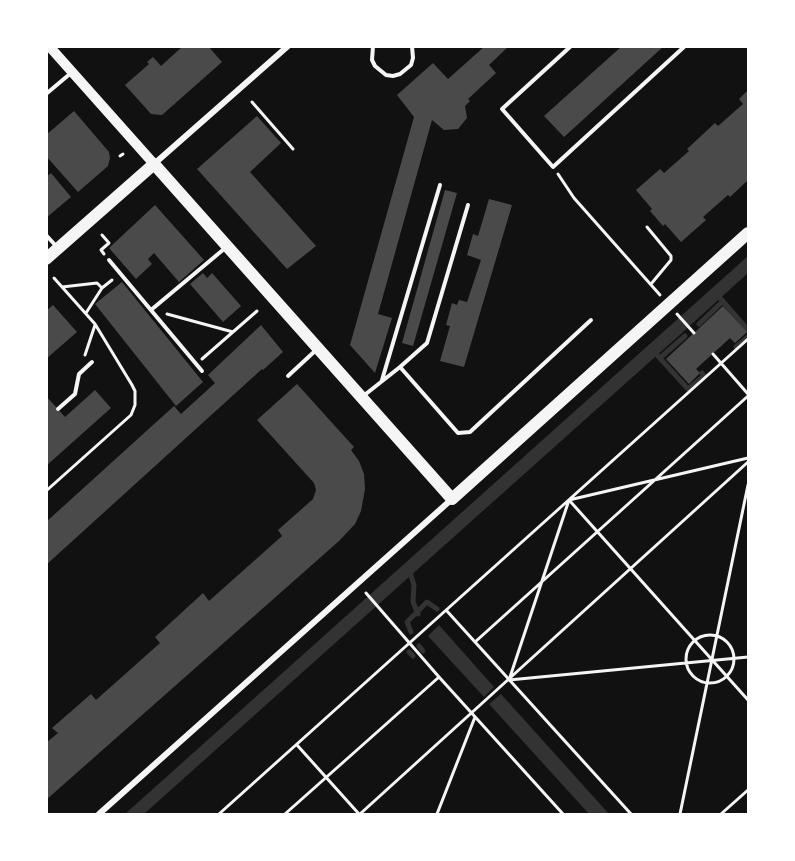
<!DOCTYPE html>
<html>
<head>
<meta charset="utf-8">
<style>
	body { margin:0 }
	#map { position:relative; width:795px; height:861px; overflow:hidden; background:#111; font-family:Montserrat,sans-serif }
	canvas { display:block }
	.frame { position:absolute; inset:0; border:48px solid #fff; pointer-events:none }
</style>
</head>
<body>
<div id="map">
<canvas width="795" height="861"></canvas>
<div class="frame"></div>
</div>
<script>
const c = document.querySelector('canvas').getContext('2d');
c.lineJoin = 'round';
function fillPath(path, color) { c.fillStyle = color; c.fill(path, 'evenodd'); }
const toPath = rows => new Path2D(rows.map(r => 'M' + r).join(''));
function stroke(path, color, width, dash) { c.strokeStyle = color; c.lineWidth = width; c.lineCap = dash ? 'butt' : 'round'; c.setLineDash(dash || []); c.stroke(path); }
const water = toPath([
	[748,256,748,273,683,332,144,814,125,814],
	[439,625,494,687,484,697,428,636],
	[501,694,609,814,589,814,489,704]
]);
const stream = toPath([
	[720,298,748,330],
	[699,324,723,301],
	[736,347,748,337],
	[657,355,688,389,704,376,702,373],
	[660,358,685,336],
	[409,569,414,585,413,602,418,614],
	[411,632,407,622,427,602,437,609],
	[419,646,423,651],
	[409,652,413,656]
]);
const building = toPath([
	[183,46,208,46,222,62,162,115,151,114,125,85,149,64,147,62,153,57,161,66],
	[485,46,509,46,489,65,496,73,468,99,470,101,465,106,467,118,458,129,444,130,432,120,378,314,392,318,375,373,350,345,414,117,397,95,433,63,448,79],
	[622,46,664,46,564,137,544,116],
	[748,90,748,180,730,197,728,195,703,217,706,220,681,242,665,224,663,226,650,211,652,209,636,190,660,169,664,173,689,151,687,149,715,123,718,126,743,104,739,99],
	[74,111,109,152,110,158,108,166,78,192,46,156,46,135],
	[257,116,281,143,250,172,316,246,287,269,197,169],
	[51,173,71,197,46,218,46,177],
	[445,190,457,193,413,346,402,343],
	[489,199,512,205,464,367,440,361,450,326,446,325,452,303,457,305,459,300,467,302,481,260,467,255,473,234,478,236],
	[155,205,204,260,179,282,154,253,148,259,152,264,136,279,109,248],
	[203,273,207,278,212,273,241,306,223,322,190,284],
	[122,282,203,382,176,406,95,304],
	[53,305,77,332,46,359,46,311],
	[723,306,747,332,735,343,730,338,696,369,700,373,689,384,666,359],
	[261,325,283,352,263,370,262,369,46,565,46,522,174,406,181,414,215,383,208,375],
	[297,384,354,447,351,450,359,461,364,474,365,489,361,511,355,524,339,541,46,800,46,743,58,733,52,728,91,694,96,700,160,643,155,637,203,593,209,601,282,536,278,530,313,499,316,490,314,483,257,420],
	[95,390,111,408,46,466,46,396,65,417]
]);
const path = toPath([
	[252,102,293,149],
	[120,156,123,154],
	[558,174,574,198,660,295],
	[647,227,671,256,671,260,651,284],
	[102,235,109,243,101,250,104,254],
	[62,287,97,283,102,288],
	[86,313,102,288,112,280],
	[167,314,233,332],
	[677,314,694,333],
	[713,354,748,394],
	[85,355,95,325],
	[202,359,257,311],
	[748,458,569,500,748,700],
	[46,491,131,415,135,405,135,391,132,385,95,324,54,278],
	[568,503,509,680,748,657],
	[366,593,439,677,563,814],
	[446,610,631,814],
	'686 659a24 24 0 1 1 48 0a24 24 0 1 1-48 0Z',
	[475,642,748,396],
	[297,745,359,814],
	[219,814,748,339],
	[285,814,439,677],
	[360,814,748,462],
	[437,814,475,717],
	[680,814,748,485],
	[721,814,748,790]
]);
const service = toPath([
	[373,46,372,60,375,66,386,75,393,76,400,74,411,65,413,58,412,46],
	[571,46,502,109,553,167,685,46],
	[46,94,71,73],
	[46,235,56,246],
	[109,260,202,371],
	[151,310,224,249],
	[400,367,427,343,468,205],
	[288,376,315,351],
	[382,380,440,185],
	[362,397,400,367,458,433,470,432,591,320],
	[58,409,75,394,79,374,92,362]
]);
const minor = toPath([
	[154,164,288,46],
	[99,814,452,499]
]);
const tertiary = toPath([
	[49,46,154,164]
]);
const secondary = toPath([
	[46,259,154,164,452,499,748,233]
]);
fillPath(water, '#333');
stroke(stream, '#333', 5);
fillPath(building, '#4a4a4a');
stroke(path, '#f5f5f5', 3);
stroke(service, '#f5f5f5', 4);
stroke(minor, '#f5f5f5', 6);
stroke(tertiary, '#f5f5f5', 10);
stroke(secondary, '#f5f5f5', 12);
</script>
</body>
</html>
